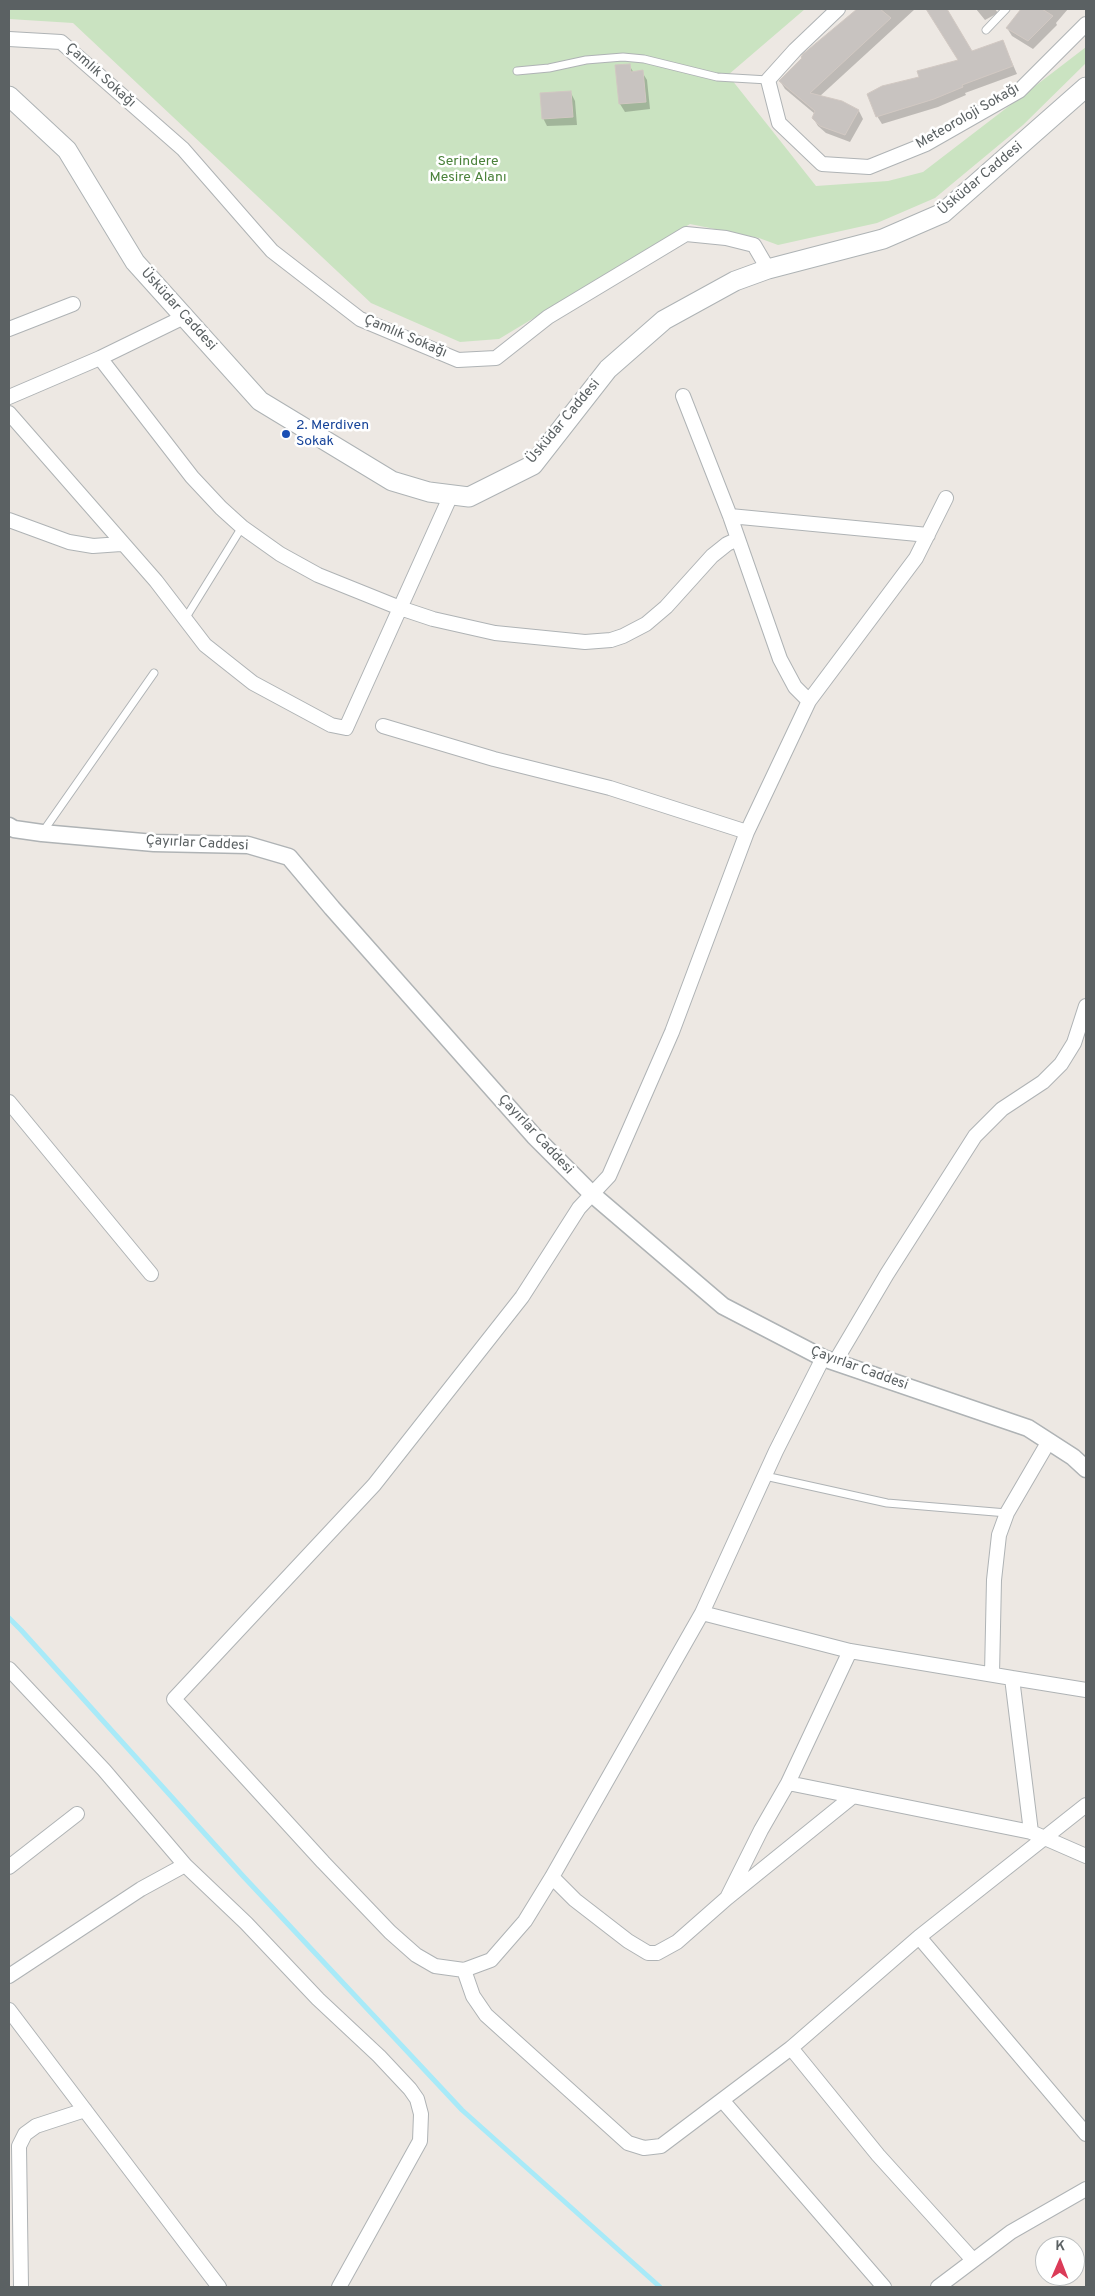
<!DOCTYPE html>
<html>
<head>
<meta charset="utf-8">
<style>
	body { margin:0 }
	#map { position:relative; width:1095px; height:2296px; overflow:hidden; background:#ede8e3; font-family:Overpass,sans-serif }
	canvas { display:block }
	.frame { position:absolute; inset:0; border:10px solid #5b6163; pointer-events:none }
	.north { position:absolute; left:1035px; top:2236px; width:50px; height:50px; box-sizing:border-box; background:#fff; border:1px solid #bdc0c1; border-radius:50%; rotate:1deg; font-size:14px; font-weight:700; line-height:20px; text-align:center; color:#5b6163 }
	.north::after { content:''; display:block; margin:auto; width:18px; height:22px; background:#db3b58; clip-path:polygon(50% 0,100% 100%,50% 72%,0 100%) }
</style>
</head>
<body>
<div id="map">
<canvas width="1095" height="2296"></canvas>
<div class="frame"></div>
<div class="north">K</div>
</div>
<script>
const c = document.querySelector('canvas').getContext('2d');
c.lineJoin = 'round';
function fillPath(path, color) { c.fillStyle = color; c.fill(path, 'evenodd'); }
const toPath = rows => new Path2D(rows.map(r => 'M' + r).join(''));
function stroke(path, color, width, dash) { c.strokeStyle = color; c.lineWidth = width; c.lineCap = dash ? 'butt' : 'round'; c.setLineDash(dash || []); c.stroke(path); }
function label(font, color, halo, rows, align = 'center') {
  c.font = font + ' Overpass,sans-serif'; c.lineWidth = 5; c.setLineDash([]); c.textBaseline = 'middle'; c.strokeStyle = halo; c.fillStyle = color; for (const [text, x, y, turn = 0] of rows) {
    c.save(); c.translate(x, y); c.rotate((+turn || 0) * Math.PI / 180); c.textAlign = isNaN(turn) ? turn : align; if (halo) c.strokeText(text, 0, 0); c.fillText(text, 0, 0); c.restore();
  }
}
const green = toPath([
	[9,9,805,9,728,75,816,186,888,181,923,172,1086,47,1086,63,1023,125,935,198,877,223,778,245,759,238,690,224,499,339,460,342,371,303,73,23,9,19]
]);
const shadow = toPath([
	[859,9,915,9,819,97,859,111,863,119,850,142,826,133,818,126,813,118,815,114,785,89,780,81,803,59,804,55],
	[939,9,945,9,971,52,1003,42,1017,74,965,93,966,95,938,107,882,124,877,116,921,78,960,61,930,12],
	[976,9,995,9,998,13,985,20],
	[1022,9,1068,9,1056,23,1057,25,1033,49,1012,36,1007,28],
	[629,65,634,73,642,72,647,80,650,109,625,112,620,104],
	[571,93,575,101,577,125,547,126,543,118]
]);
const stream = toPath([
	[9,1618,21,1630,243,1876,462,2110,660,2287]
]);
const building = toPath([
	[857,9,880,9,891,18,810,93,842,101,859,110,845,135,820,126,812,118,815,111,779,81,802,58,801,57,803,54,857,9],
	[926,9,947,9,972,51,1003,40,1013,66,962,85,963,87,934,99,876,117,867,94,882,86,919,77,917,71,958,60,926,9],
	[1021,9,1042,9,1053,16,1028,41,1006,28,1021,9],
	[630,64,631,72,643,70,646,102,619,104,615,65,630,64],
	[571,91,573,117,542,119,540,93,571,91]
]);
const service = toPath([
	[986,30,1006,9],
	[517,71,549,68,586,60,623,57,644,59,717,77,768,80],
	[185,619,242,527],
	[42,833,154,673],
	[765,1476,887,1503,1007,1513]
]);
const minor = toPath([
	[838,9,795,50,768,80,779,123,822,164,869,167,926,144,1019,91,1086,24],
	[9,39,61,42,183,149,272,251,360,319,458,360,496,358,548,317,686,234,726,238,754,245,768,269],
	[9,329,73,304],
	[100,358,192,477,221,508,242,527,280,554,318,575,400,608,433,619,495,633,585,642,611,640,623,636,646,624,666,607,712,556,727,544,738,539],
	[683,396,730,516,780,659,795,687,809,701],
	[9,397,100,358,184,317],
	[9,413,156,581,205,645,253,683,331,725,346,728,451,495],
	[730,516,928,535],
	[9,520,69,542,93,546,121,544],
	[383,726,494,759,610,788,747,832],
	[9,1102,151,1274],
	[823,1358,776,1451,702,1613,552,1877,525,1921,491,1960,464,1970,435,1966,416,1955,390,1932,323,1862,174,1699,374,1485,522,1297,579,1208,609,1176,672,1032,747,832,809,701,916,558,946,498],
	[835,1362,887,1274,975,1136,1002,1109,1043,1082,1061,1064,1074,1043,1086,1006],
	[702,1613,850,1651,1012,1678],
	[850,1651,788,1783,761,1830,727,1898,852,1797],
	[9,1669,104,1770,185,1865],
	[992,1674,994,1580,999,1535,1007,1513,1049,1441],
	[788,1783,1031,1832,1086,1856],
	[1031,1832,1012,1678,1086,1690],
	[9,1867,77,1814],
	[552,1877,575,1900,628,1941,648,1953,657,1953,677,1942,727,1898],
	[919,1937,1086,2134],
	[464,1970,473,1996,486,2015,628,2143,644,2148,661,2146,791,2048,919,1937,1086,1805],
	[9,1976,141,1889,185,1865,246,1923,318,1999,379,2056,410,2089,417,2099,421,2114,420,2141,339,2287],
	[9,2010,219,2287],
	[791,2048,878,2155,973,2260],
	[722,2100,884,2287],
	[21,2287,19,2146,25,2134,36,2126,85,2110],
	[938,2287,1011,2232,1086,2189]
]);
const tertiary = toPath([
	[9,826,14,829,42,833,154,843,248,845,289,857,332,908,534,1136,592,1194,723,1306,823,1358,1028,1428,1073,1457,1086,1469]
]);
const secondary = toPath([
	[9,96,67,150,135,262,260,401,392,481,429,492,469,497,533,465,608,369,664,320,735,281,768,269,883,239,943,213,1086,87]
]);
const markers = [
	[286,434,5,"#1a4fb4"]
];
const streetNames = [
	["Çamlık Sokağı",100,76,42],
	["Meteoroloji Sokağı",968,117,-30],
	["Üsküdar Caddesi",981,179,-40],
	["Üsküdar Caddesi",178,310,48],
	["Çamlık Sokağı",405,337,23],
	["Üsküdar Caddesi",564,422,-50],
	["Çayırlar Caddesi",197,844,3],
	["Çayırlar Caddesi",535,1135,47],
	["Çayırlar Caddesi",859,1369,20]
];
const parkNames = [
	["Serindere",468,162],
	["Mesire Alanı",468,178]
];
const transitNames = [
	["2. Merdiven",296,426],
	["Sokak",296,442]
];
fillPath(green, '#cae3c1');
fillPath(shadow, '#0003');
stroke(stream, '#a8eaf8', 5);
fillPath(building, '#c8c3c0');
stroke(building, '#d1c8c2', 1);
stroke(service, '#afb3b5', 9);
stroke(minor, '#afb3b5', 16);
stroke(tertiary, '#afb3b5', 19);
stroke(secondary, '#aeb3b5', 21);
stroke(service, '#fff', 7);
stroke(minor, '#fff', 14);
stroke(tertiary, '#fff', 16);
stroke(secondary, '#fff', 19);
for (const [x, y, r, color] of markers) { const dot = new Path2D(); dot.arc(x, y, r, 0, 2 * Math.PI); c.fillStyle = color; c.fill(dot); stroke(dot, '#fff', 2); }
label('14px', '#5b6163', '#fff', streetNames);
label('14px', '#4b823b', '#fff', parkNames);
label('14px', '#164399', '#fff', transitNames, 'left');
</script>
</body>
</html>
